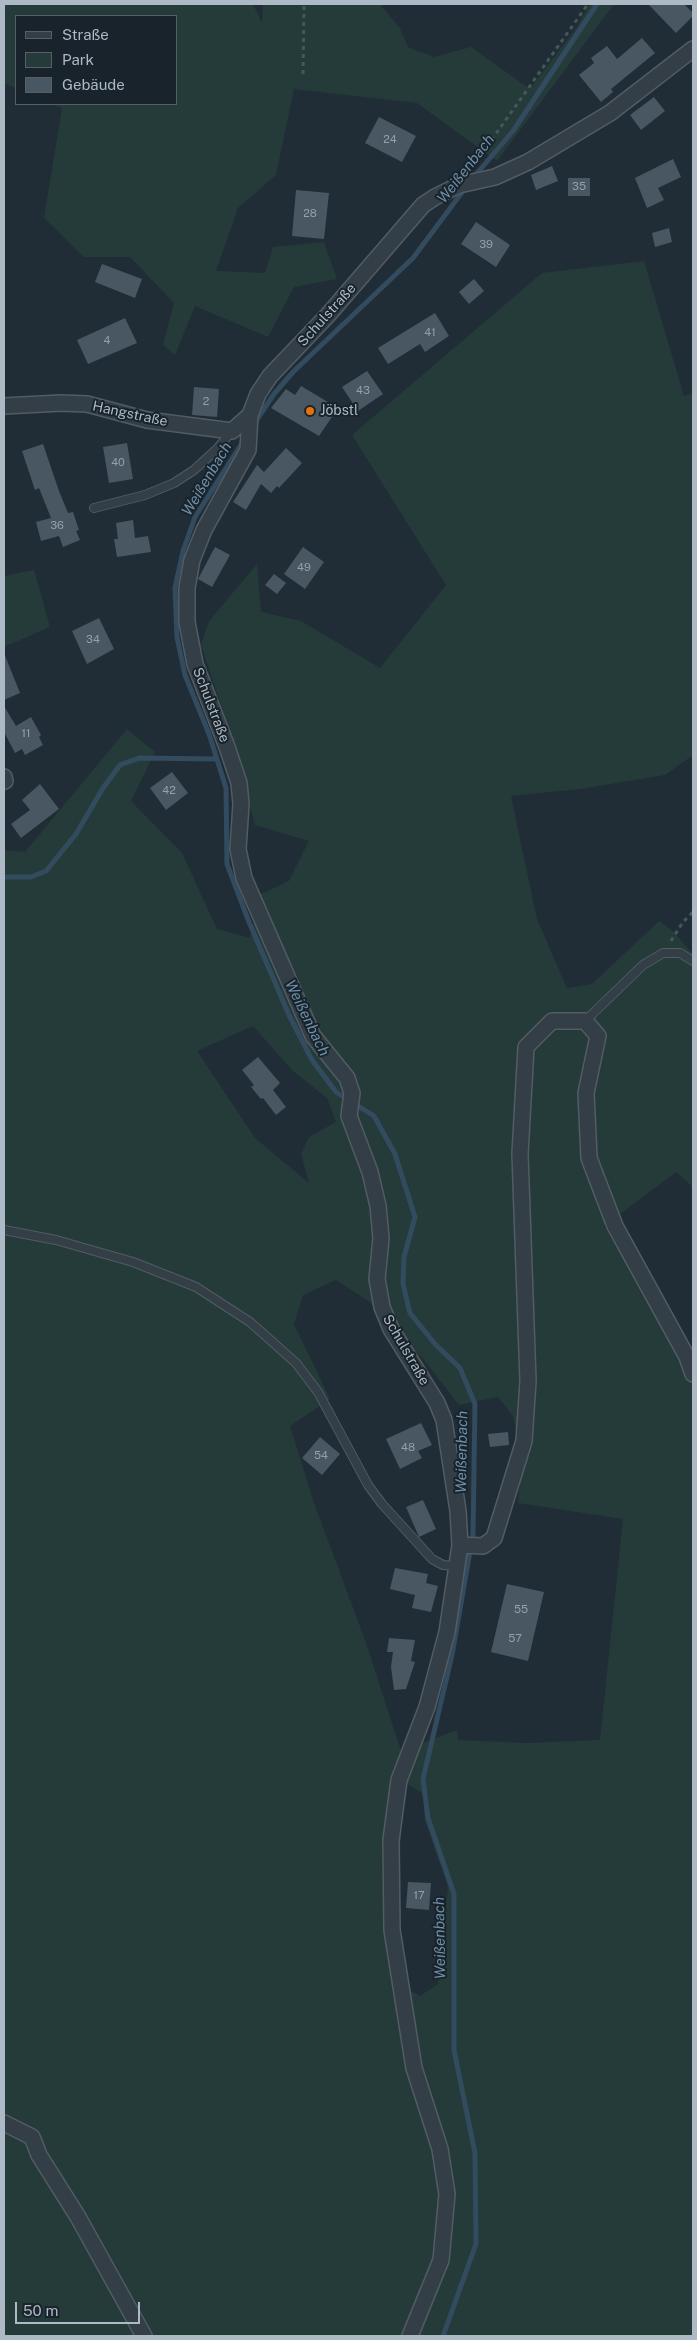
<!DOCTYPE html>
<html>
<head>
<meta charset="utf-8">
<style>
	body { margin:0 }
	#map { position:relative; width:697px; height:2340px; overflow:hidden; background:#202d36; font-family:"Public Sans",sans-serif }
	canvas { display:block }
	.frame { position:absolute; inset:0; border:5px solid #adb9c4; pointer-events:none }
	.legend { position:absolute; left:15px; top:15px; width:162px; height:90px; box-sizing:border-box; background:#19232b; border:1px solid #545f68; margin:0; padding:6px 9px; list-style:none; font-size:15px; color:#adb9c4 }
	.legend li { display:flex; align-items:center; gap:10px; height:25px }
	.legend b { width:25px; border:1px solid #545f68 }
	.scale { position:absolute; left:15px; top:2302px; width:125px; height:22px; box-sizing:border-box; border:2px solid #adb9c4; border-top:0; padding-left:6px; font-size:15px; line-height:18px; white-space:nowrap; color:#adb9c4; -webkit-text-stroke:4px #19232b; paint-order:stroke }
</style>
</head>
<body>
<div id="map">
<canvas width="697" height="2340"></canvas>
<div class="frame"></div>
<ul class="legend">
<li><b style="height:6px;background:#333e47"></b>Straße</li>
<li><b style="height:14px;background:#253b39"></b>Park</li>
<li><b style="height:14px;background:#485762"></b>Gebäude</li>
</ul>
<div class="scale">50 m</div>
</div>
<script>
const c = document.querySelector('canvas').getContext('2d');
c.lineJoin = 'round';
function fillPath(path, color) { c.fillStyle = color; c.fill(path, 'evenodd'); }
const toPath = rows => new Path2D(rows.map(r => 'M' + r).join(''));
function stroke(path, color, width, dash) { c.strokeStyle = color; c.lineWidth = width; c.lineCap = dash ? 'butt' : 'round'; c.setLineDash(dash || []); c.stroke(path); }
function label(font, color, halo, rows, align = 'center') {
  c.font = font + ' "Public Sans",sans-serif'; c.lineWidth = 4; c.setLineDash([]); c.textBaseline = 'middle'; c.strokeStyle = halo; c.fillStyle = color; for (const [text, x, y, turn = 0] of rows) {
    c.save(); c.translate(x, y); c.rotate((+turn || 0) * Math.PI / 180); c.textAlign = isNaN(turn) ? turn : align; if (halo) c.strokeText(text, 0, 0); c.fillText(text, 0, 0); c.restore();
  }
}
const green = toPath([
	[4,4,253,4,262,23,263,4,382,4,382,7,400,28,408,47,434,57,471,47,530,89,576,28,590,4,614,4,497,161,417,103,294,89,276,175,238,208,216,271,265,273,273,247,324,242,337,279,294,287,268,337,195,306,175,355,163,345,174,303,130,257,84,257,44,218,62,108,52,104,176,104,176,16,16,16,16,88,4,83],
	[644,261,684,396,693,393,693,755,665,775,580,789,511,796,537,919,567,988,592,984,659,921,674,932,693,954,693,1187,676,1172,604,1226,693,1378,693,2336,4,2336,4,850,25,852,127,729,155,752,131,801,182,853,217,929,250,938,261,894,289,881,309,841,255,825,224,714,201,645,209,621,257,564,261,612,301,621,380,668,446,585,352,435,542,273],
	[253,1026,293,1071,327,1098,336,1122,309,1137,301,1154,309,1183,255,1138,197,1051],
	[336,1280,370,1302,424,1360,459,1405,498,1397,513,1416,522,1460,518,1503,623,1519,600,1740,527,1743,458,1740,457,1730,401,1751,365,1640,314,1503,290,1426,330,1399,294,1324,303,1295],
	[406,1783,423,1794,425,1821,448,1887,438,1984,420,1996,407,1989,396,1893],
	[34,570,50,627,4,647,4,576]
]);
const stream = toPath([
	[473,178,513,131,597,4],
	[254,424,274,394,293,372,413,258,466,187],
	[244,440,195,517,183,551,175,588,177,637,185,675,209,734,226,788,227,864,249,922,289,1015,312,1060,336,1092,374,1116,395,1154,415,1217,404,1257,403,1284,410,1313,435,1344,460,1368,475,1404,473,1534,452,1655,423,1779,428,1818,454,1894,454,2050,475,2153,476,2244,443,2336],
	[4,877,31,877,46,871,76,834,103,788,120,765,139,758,217,759]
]);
const building = toPath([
	[648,4,684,4,693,13,693,16,676,33],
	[642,38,655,53,611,89,613,92,601,102,579,75,594,63,591,58,607,46,617,59],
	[654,97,665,111,641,130,630,115],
	[379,117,416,136,402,162,365,143],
	[673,159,681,177,658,188,664,200,647,208,635,178],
	[552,166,558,181,536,190,531,175],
	[568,178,590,178,590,196,568,196],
	[296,190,329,193,324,239,292,236],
	[476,222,510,245,496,267,461,244],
	[669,228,672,242,655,247,652,233],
	[102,264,142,279,135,298,95,282],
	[474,279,484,291,469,304,459,292],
	[435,313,449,336,425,352,420,344,388,364,378,348],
	[125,318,137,343,88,364,77,340],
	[367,371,383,394,358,411,342,387],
	[301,386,338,408,319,436,271,408,286,389,295,395],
	[194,387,219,389,217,417,192,415],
	[127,443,133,479,109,483,103,447],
	[43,444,59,491,68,513,73,512,79,530,76,531,80,540,63,547,59,536,41,541,36,522,51,518,39,488,35,490,22,451],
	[286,448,302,463,279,488,277,486,271,493,261,484,246,510,233,502,257,465,264,472],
	[133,520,135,538,148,536,151,552,117,557,114,539,118,539,116,523],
	[215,547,230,555,212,587,198,579],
	[303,547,324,562,305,589,284,574],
	[274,574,286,583,277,594,265,585],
	[99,618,114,649,87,664,72,631],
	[4,653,20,693,4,700],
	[4,706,16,726,31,717,41,735,39,737,43,745,25,755,22,749,15,753,4,732],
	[172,772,188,793,166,810,150,788],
	[40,784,59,809,21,838,11,824,30,810,22,800],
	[258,1057,280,1083,273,1090,286,1107,276,1115,263,1098,261,1099,251,1087,254,1085,242,1070],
	[421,1423,432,1445,418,1451,422,1458,400,1469,386,1439],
	[508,1432,509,1445,490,1447,488,1434],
	[320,1437,340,1454,322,1475,302,1458],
	[423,1500,436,1529,419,1537,406,1507],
	[395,1568,428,1574,426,1583,438,1586,431,1612,412,1608,415,1595,390,1589],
	[507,1584,544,1592,528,1661,491,1652],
	[389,1638,415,1640,411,1661,415,1662,406,1689,394,1690,391,1667,393,1652,387,1652],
	[408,1882,431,1883,429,1910,406,1908]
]);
const path = toPath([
	[303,74,304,4],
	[463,168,493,138,588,4],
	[671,941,683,922,693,912]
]);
const service = toPath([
	[94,508,145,495,174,483,194,470,217,449,232,431],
	[585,1021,643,965,663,953,680,953,693,961],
	[4,1230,56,1240,133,1262,196,1287,250,1322,296,1363,318,1392,368,1485,382,1504,432,1559,443,1565,456,1566]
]);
const minor = toPath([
	[4,406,61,403,87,404,147,420,232,431,250,415],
	[4,777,5,781],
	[460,1545,483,1546,494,1538,524,1441,528,1381,520,1154,526,1047,552,1021,585,1021,598,1036,586,1093,589,1158,615,1226,687,1357,693,1374],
	[4,2123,32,2137,39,2155,78,2217,144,2336],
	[410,2336,441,2260,447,2194,440,2149,414,2068,392,1930,391,1840,399,1780,427,1707,447,1632,460,1545,458,1511,444,1420,437,1403,391,1329,382,1307,377,1279,381,1238,378,1206,370,1172,349,1116,352,1093,347,1078,313,1036,244,878,238,849,241,804,239,783,227,747,195,664,187,622,187,588,192,560,204,530,248,450,250,415,258,394,270,376,328,315,423,205,435,197,459,185,495,177,528,162,610,113,693,49]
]);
const markers = [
	[310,411,5,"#e8710a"]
];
const numberNames = [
	["24",390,140],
	["35",579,187],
	["28",310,214],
	["39",486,245],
	["41",430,333],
	["4",107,341],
	["43",363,391],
	["2",206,402],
	["40",118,463],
	["36",57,526],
	["49",304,568],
	["34",93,640],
	["11",26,734],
	["42",169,791],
	["48",408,1448],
	["54",321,1456],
	["55",521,1610],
	["57",515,1639],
	["17",419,1896]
];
const streetNames = [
	["Schulstraße",327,315,-48],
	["Hangstraße",130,414,12],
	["Schulstraße",211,705,69],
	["Schulstraße",406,1350,60]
];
const poiNames = [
	["Jöbstl",320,411]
];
const waterNames = [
	["Weißenbach",466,169,-52],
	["Weißenbach",207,479,-59],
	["Weißenbach",307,1018,64],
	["Weißenbach",462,1452,-89],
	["Weißenbach",440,1938,-91]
];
fillPath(green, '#253b39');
stroke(stream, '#334b5e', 5);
fillPath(building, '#485762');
stroke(service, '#515c65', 10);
stroke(minor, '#515c65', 18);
stroke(path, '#435858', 3, [4, 4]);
stroke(service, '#333e47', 8);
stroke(minor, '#333e47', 15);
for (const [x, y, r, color] of markers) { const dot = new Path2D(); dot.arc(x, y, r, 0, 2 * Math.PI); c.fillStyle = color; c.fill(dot); stroke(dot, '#19232b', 2); }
label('11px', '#94a0ac', null, numberNames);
label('14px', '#adb9c4', '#19232b', streetNames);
label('14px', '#adb9c4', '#19232b', poiNames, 'left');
label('italic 15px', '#6e8fa8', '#19232b', waterNames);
</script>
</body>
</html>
